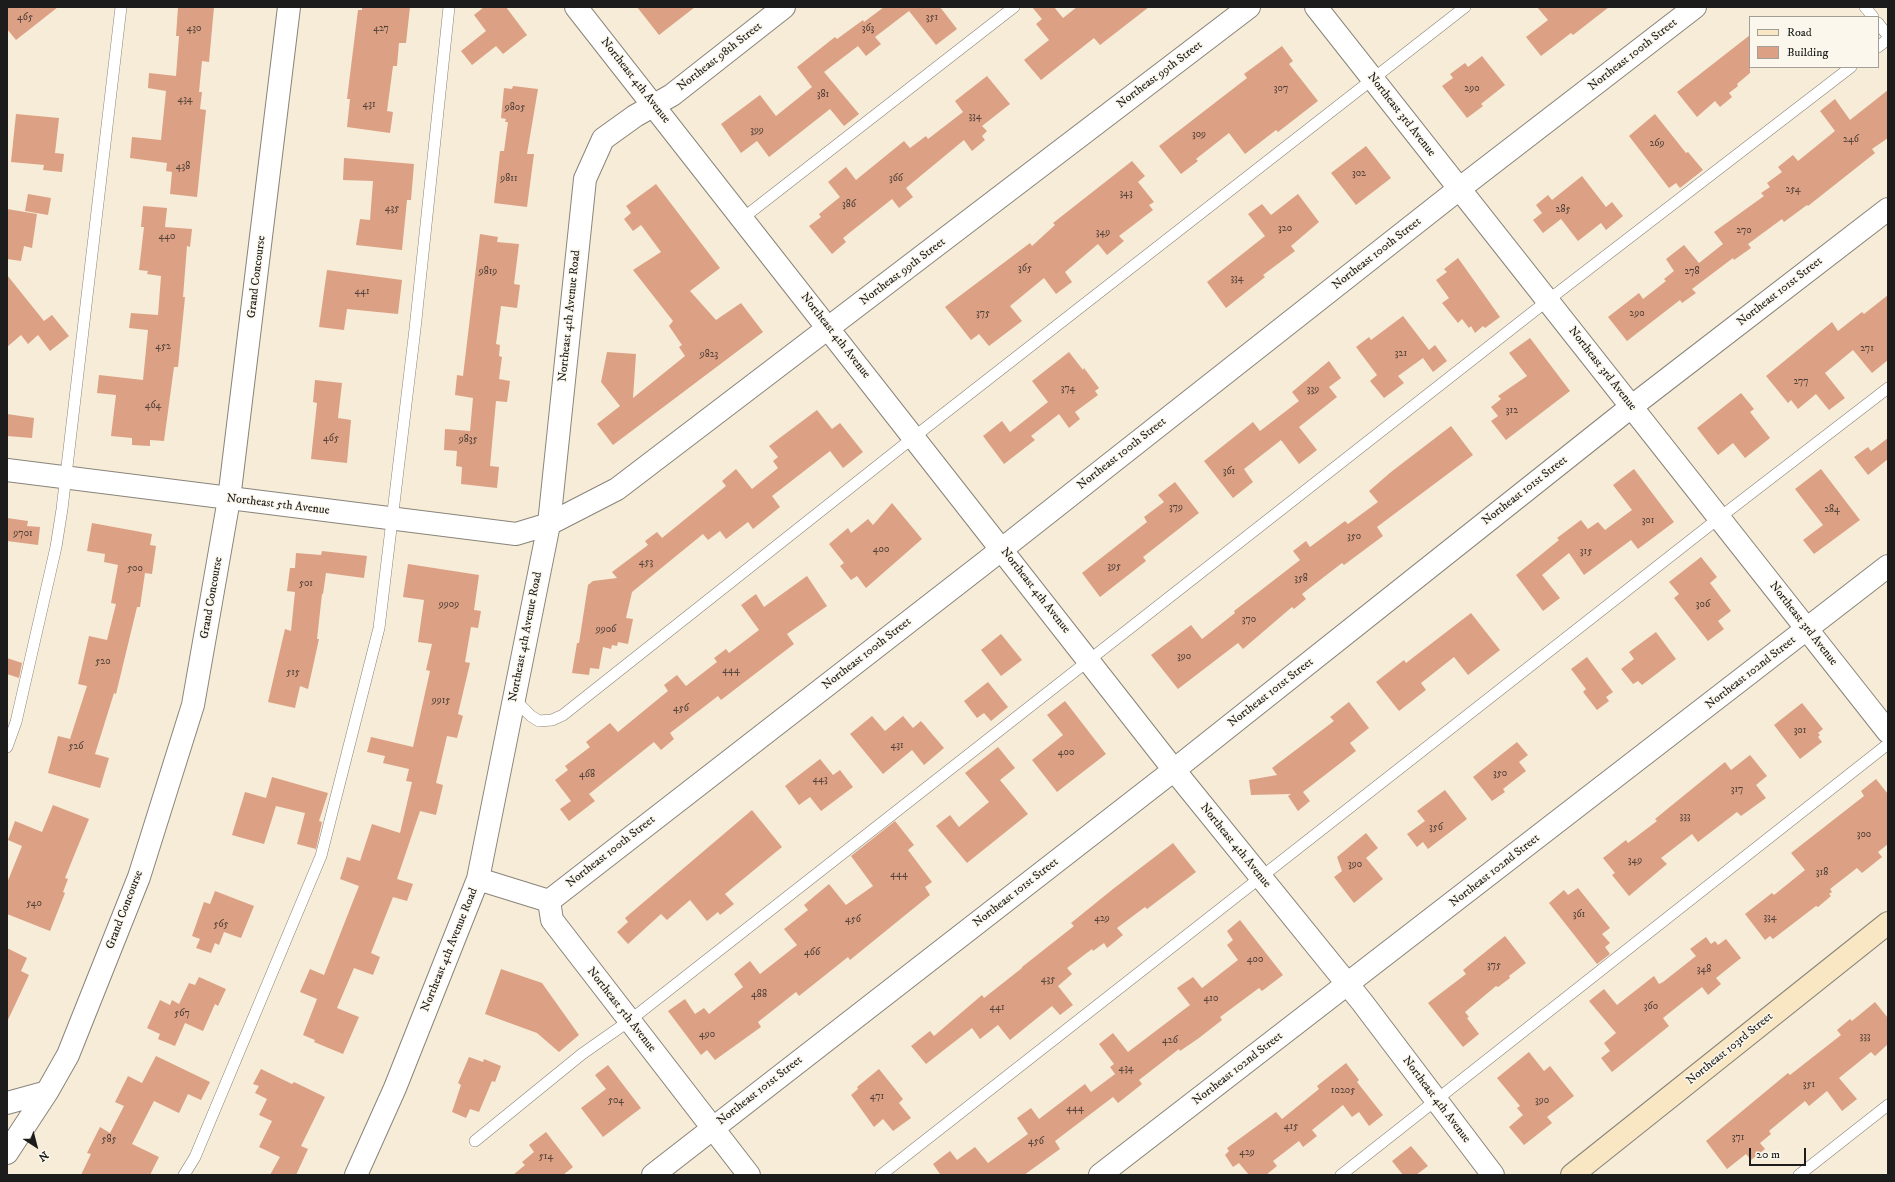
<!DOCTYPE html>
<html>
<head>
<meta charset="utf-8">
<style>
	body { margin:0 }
	#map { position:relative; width:1895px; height:1182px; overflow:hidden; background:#f6ecd7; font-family:"IM FELL DW Pica",serif }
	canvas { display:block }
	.frame { position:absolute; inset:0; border:8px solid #1c1c1c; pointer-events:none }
	.legend { position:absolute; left:1749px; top:16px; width:130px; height:52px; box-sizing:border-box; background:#fbf7ec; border:1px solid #a29f99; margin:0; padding:5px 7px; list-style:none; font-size:12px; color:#1c1c1c }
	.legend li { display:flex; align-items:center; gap:8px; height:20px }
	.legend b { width:20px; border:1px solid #a29f99 }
	.north { position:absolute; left:16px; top:1126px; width:40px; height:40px; -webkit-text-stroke:3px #fbf7ec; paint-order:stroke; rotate:144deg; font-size:11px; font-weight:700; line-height:16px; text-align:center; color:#1c1c1c }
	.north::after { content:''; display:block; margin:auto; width:14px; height:18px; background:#1c1c1c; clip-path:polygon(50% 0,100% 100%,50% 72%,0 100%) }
	.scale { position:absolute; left:1749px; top:1148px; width:57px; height:18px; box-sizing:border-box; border:2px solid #1c1c1c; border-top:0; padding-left:5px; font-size:12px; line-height:14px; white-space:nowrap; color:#1c1c1c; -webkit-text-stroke:3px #fbf7ec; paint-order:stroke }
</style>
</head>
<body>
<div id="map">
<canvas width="1895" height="1182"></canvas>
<div class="frame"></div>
<ul class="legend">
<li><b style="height:5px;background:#f9e7c3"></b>Road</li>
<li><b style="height:11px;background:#dca184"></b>Building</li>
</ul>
<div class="north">N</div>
<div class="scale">20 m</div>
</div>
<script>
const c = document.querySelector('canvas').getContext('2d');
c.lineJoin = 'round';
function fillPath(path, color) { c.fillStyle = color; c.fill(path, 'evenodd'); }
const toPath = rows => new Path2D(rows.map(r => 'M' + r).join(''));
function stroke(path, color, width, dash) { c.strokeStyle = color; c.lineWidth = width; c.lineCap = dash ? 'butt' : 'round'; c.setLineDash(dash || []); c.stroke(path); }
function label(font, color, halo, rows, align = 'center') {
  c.font = font + ' "IM FELL DW Pica",serif'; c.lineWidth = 3; c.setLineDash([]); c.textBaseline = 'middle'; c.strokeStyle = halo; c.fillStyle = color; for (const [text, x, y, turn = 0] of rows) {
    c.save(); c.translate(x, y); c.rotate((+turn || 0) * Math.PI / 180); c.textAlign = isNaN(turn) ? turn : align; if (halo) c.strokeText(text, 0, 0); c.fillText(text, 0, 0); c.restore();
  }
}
const building = toPath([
	[7,7,58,7,16,40,7,29],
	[178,7,214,7,209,62,202,61,199,92,202,92,200,109,206,110,197,197,170,194,172,172,166,171,167,163,130,158,132,137,161,140,166,91,148,88,149,73,176,76,179,36,176,36],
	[362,7,410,7,406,43,399,43,397,66,393,66,387,111,393,112,390,133,347,127,350,99,347,99,358,10,362,10],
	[484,7,506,7,527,35,503,54,496,46,472,65,461,51,486,31,474,15],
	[637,7,695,7,659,35],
	[884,7,940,7,957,29,936,45,909,11,875,37,881,44,866,56,858,46,824,72,859,114,844,126,830,109,769,157,757,141,741,153,721,124,760,95,776,116,812,87,797,67,835,37,837,39,863,20,864,22],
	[1032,7,1054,7,1063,18,1077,7,1149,7,1100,45,1094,38,1041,80,1024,60,1049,40,1036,24,1042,19],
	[1537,7,1609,7,1573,35,1571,33,1541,56,1526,37,1548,20],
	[1750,35,1750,73,1737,84,1738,86,1729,93,1732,97,1720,107,1715,101,1697,117,1677,92],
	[1282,46,1293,61,1289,64,1318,101,1278,132,1276,130,1245,154,1229,133,1196,159,1198,161,1181,174,1159,146,1247,78,1244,74],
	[1482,56,1505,85,1481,104,1483,106,1467,118,1442,86,1453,78,1450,74,1465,63,1468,67],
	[987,76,1010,104,982,126,987,131,982,136,985,140,972,151,964,140,906,188,913,197,899,208,892,199,843,238,846,242,832,254,809,226,821,217,819,214,840,197,828,182,846,167,856,180,904,141,910,148,926,136,928,139,963,112,955,101],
	[513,86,538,89,527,154,534,154,527,207,494,203,500,151,504,151,508,122,505,122,506,119,501,118,504,88,512,89],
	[1888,90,1888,138,1872,149,1875,153,1808,206,1807,205,1784,222,1782,219,1748,244,1751,248,1734,260,1733,258,1692,289,1696,293,1682,303,1680,300,1627,341,1608,317,1639,293,1643,299,1666,281,1664,279,1674,271,1666,259,1684,245,1699,263,1723,244,1714,232,1764,196,1761,193,1770,187,1767,183,1782,172,1778,167,1793,155,1798,161,1835,131,1820,111,1835,99,1850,120],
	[16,114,59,118,55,153,64,154,62,172,43,170,44,165,11,162],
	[1655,114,1686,153,1688,152,1703,170,1680,188,1676,183,1669,188,1629,136],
	[1366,146,1391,178,1356,205,1331,173],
	[344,158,414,164,411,200,407,200,402,250,356,245,360,219,370,220,373,181,343,180],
	[1132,161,1145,176,1138,182,1154,202,1149,205,1153,210,1119,236,1124,241,1107,255,1098,244,1065,272,1072,282,1056,294,1044,278,1010,306,1022,321,989,346,979,334,971,340,945,307,1030,243,1032,246,1055,225,1053,223],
	[1582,176,1606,207,1612,202,1623,216,1606,230,1601,223,1578,241,1561,219,1543,233,1533,220,1542,213,1536,205,1548,195,1552,200],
	[656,184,720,268,690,291,716,320,741,303,763,332,613,445,597,424,620,406,601,382,607,352,636,354,633,398,685,356,679,347,682,345,669,326,673,321,633,270,661,252,641,225,633,231,624,219,631,213,626,206],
	[28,194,51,198,48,215,25,211],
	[1298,194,1319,222,1291,246,1295,251,1263,275,1265,277,1226,308,1207,282,1265,236,1248,214,1262,204,1271,215],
	[143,206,167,208,165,227,192,229,190,247,187,246,183,297,185,297,178,367,174,367,164,441,150,440,150,446,132,445,132,438,111,436,116,395,97,393,99,375,143,380,148,330,129,328,131,313,158,315,161,276,147,274,148,271,139,270,144,227,141,227],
	[7,209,37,214,32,248,24,246,21,261,7,259],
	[480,234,498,237,497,242,519,244,514,284,520,285,517,308,501,306,496,344,500,345,499,356,502,357,499,379,510,381,507,402,496,401,490,466,499,467,497,488,461,484,462,467,456,466,457,451,444,450,445,429,470,431,473,398,455,395,457,375,463,376],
	[1458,258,1500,317,1485,328,1483,326,1475,333,1471,326,1469,328,1462,319,1458,323,1442,303,1449,298,1436,280,1447,272,1444,269],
	[327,270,402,280,398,314,347,309,344,330,319,327],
	[7,275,44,321,52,315,69,336,50,351,38,335,28,344,21,335,7,347],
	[1888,295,1888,360,1872,373,1853,350,1825,373,1845,398,1829,410,1816,394,1798,409,1791,400,1788,403,1766,376,1832,322,1838,331,1862,312,1864,314],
	[1403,316,1429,350,1435,345,1447,361,1433,372,1423,358,1398,376,1404,383,1384,398,1370,381,1377,375,1356,347,1369,337,1371,340],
	[1530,338,1570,391,1506,440,1491,421,1498,416,1491,407,1501,399,1498,396,1527,376,1509,353],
	[1069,352,1083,370,1084,368,1099,388,1095,391,1098,395,1075,412,1080,419,1069,428,1059,414,1031,436,1035,440,1004,464,983,436,1002,421,1010,432,1048,402,1032,381],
	[1329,361,1341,378,1329,387,1337,397,1299,427,1317,450,1299,464,1281,440,1244,469,1253,482,1233,498,1204,461,1253,422,1260,431,1299,401,1292,392],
	[315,380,342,383,338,418,351,420,347,463,311,459,317,403,313,402],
	[1741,393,1754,409,1750,412,1770,438,1745,458,1733,443,1718,455,1697,428],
	[817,410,832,429,840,423,863,452,843,468,830,451,772,496,780,507,753,529,748,522,726,539,720,531,708,540,703,534,632,592,626,618,633,619,628,644,618,642,617,646,612,645,611,649,603,647,599,669,590,668,589,675,572,673,577,643,579,643,588,585,593,581,617,578,612,572,648,545,645,541,657,532,662,538,726,486,722,481,736,469,752,489,778,468,773,461,778,457,769,446],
	[7,414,34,418,32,438,7,436],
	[1451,426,1473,455,1377,527,1383,536,1344,565,1342,563,1302,594,1306,599,1294,609,1292,607,1243,649,1238,643,1178,689,1151,655,1191,625,1202,639,1235,613,1234,611,1300,560,1293,551,1306,541,1310,547,1345,521,1348,524,1378,502,1369,491,1391,472],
	[1888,438,1888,459,1868,475,1854,457,1868,447,1871,451],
	[1634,469,1674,522,1638,549,1631,540,1584,575,1569,553,1542,575,1560,598,1543,611,1516,575,1559,540,1557,538,1581,520,1588,529,1598,522,1605,530,1632,510,1613,485],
	[1821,469,1860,520,1814,554,1803,540,1823,525,1795,489],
	[1175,482,1199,513,1143,557,1146,561,1100,597,1082,573,1147,522,1144,517,1164,502,1158,495],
	[892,503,922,539,866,588,857,576,851,580,840,566,844,563,829,544,848,528,851,533,868,519,873,525],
	[7,518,28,521,27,526,40,527,38,545,7,541],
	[92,523,152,534,150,545,156,546,152,574,145,573,140,607,137,607,116,694,114,693,95,754,109,758,100,788,48,773,58,736,70,739,87,686,78,684,89,636,107,640,116,604,111,603,118,565,104,562,105,554,87,551],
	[322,551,367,556,364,578,326,573,323,594,322,594,317,639,319,639,308,689,300,686,295,708,268,702,285,629,291,631,295,592,287,591,290,568,295,568,296,553,321,555],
	[1701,557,1717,577,1710,583,1731,611,1718,621,1724,629,1708,641,1674,598,1679,594,1669,582],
	[408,564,479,575,474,610,481,611,478,628,471,627,465,662,470,663,458,714,463,716,457,738,447,736,436,783,443,785,436,815,420,811,397,879,413,884,407,901,393,897,371,953,380,957,373,975,354,968,337,1008,359,1017,343,1054,314,1042,315,1040,303,1035,317,999,300,992,310,969,324,975,359,886,340,879,347,857,360,861,372,824,400,833,412,782,406,781,409,769,383,763,385,756,367,752,371,737,413,747,430,671,426,670,432,644,418,642,424,600,403,597],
	[807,576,827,606,787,634,794,644,721,700,718,696,670,733,674,739,661,750,654,742,589,794,595,801,569,821,560,809,571,801,555,780,568,770,565,766,590,747,586,742,610,723,618,732,668,691,664,685,677,675,686,686,717,662,714,658,726,649,729,653,759,630,741,605,756,594,764,607],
	[1471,613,1500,650,1468,675,1454,657,1421,683,1426,690,1399,711,1376,682,1404,660,1406,663],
	[1656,632,1676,659,1642,685,1638,681,1633,684,1621,669,1634,659,1629,652],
	[1001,634,1022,660,1001,676,981,650],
	[1587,657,1613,692,1606,697,1609,701,1597,710,1583,692,1586,689,1571,669],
	[7,658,22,663,19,678,7,674],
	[988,682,1008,707,991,721,984,713,977,718,964,701],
	[1065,701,1106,754,1057,792,1032,760,1063,735,1047,715],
	[1349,702,1369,728,1350,743,1356,751,1303,792,1310,801,1298,811,1288,796,1291,794,1251,795,1249,780,1277,775,1272,768,1334,721,1330,717],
	[1802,703,1823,729,1818,733,1820,735,1818,737,1822,742,1800,759,1774,725],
	[872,716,885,731,903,716,913,728,921,721,944,748,924,765,912,750,883,774,850,734],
	[1517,742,1528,755,1519,762,1526,771,1503,789,1505,792,1492,801,1473,777],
	[998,747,1015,768,1000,780,1028,814,967,863,936,826,950,815,959,827,989,802,965,773],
	[1750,755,1767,776,1756,785,1766,798,1741,816,1737,812,1698,842,1692,834,1661,858,1667,864,1629,896,1612,875,1615,873,1603,858,1626,840,1628,843,1657,821,1655,819,1725,762,1731,770],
	[820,759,833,775,840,770,853,787,821,811,810,797,799,805,785,786],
	[272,777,328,793,319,821,322,822,316,849,297,844,305,813,276,806,264,844,232,835,245,792,266,798],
	[1876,779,1888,794,1888,844,1878,852,1882,857,1862,873,1857,868,1830,889,1832,892,1829,894,1831,896,1818,907,1816,906,1773,939,1770,936,1765,940,1745,914,1772,893,1774,895,1805,870,1791,853,1864,796,1861,791],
	[1445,790,1467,819,1428,849,1423,842,1417,847,1407,834,1425,821,1417,811],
	[53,805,89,819,65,878,68,879,63,892,65,893,50,931,7,914,7,883,22,846,8,840,15,821,42,832],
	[752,810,782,847,725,894,734,904,720,915,718,912,707,921,690,900,667,920,661,914,628,944,617,932,628,922,625,918],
	[895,821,914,845,908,850,932,882,925,887,930,895,850,960,848,957,799,996,796,992,758,1022,761,1027,715,1060,707,1050,701,1055,668,1011,685,999,695,1014,704,1008,709,1014,743,987,734,974,750,961,760,974,797,945,784,929,808,910,804,905,829,884,846,905,873,886,851,856],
	[1366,833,1378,848,1366,858,1383,879,1354,903,1334,877,1342,871,1337,857],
	[1173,843,1196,872,1147,909,1145,907,1117,928,1123,935,1107,948,1104,943,1093,951,1092,949,1067,968,1072,974,1058,986,1073,1005,1060,1015,1052,1006,1010,1040,998,1025,980,1039,972,1028,926,1064,911,1046,930,1031,934,1036,982,995,984,998,1022,968,1022,967,1074,926,1071,923,1113,889],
	[1578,888,1610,928,1602,934,1610,943,1605,947,1610,954,1597,964,1549,903,1564,890,1568,895],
	[215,891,254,906,241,938,224,932,219,945,215,943,211,953,196,948,200,939,192,936,204,902,210,904],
	[1240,920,1283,975,1262,991,1259,988,1220,1017,1222,1020,1199,1038,1180,1051,1179,1049,1139,1080,1142,1084,1118,1103,1113,1097,1055,1141,1060,1149,1024,1175,939,1175,940,1174,933,1164,950,1151,957,1160,975,1147,988,1163,1028,1134,1017,1118,1031,1108,1039,1119,1085,1084,1091,1092,1115,1074,1110,1067,1114,1064,1099,1044,1113,1033,1128,1052,1190,1005,1177,988,1193,977,1202,988,1238,960,1227,945,1233,940,1227,931],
	[1505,936,1526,963,1509,976,1510,978,1498,987,1496,986,1465,1012,1469,1017,1467,1018,1479,1034,1463,1047,1428,1003,1466,974,1463,970],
	[1706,937,1711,944,1715,941,1718,945,1726,939,1741,958,1716,978,1721,984,1708,995,1702,987,1683,1002,1663,1018,1669,1026,1612,1072,1601,1058,1610,1051,1604,1043,1616,1033,1589,1001,1604,989,1617,1005,1654,976,1659,984,1663,982,1696,956,1690,949],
	[7,948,27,958,21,971,29,975,7,1022],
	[501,969,542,983,579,1035,559,1052,537,1033,485,1014],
	[199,977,226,989,218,1006,215,1004,203,1031,185,1023,175,1046,158,1039,160,1034,147,1028,160,1000,170,1005,172,1000,179,1004,189,983,195,985],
	[1875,1002,1888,1018,1888,1044,1875,1056,1871,1052,1839,1078,1857,1099,1842,1111,1827,1091,1809,1106,1805,1101,1769,1131,1771,1134,1760,1143,1765,1149,1751,1160,1746,1154,1727,1169,1706,1141,1788,1073,1790,1075,1841,1035,1837,1030,1850,1019,1852,1021],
	[1529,1052,1544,1071,1550,1066,1574,1096,1547,1117,1552,1123,1524,1145,1509,1127,1523,1115,1517,1108,1520,1106,1497,1078],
	[156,1056,210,1082,201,1100,188,1094,179,1113,154,1101,132,1144,159,1157,150,1175,81,1175,91,1154,87,1153,100,1127,110,1133,124,1106,115,1102,128,1076,142,1083],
	[469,1057,483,1062,484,1059,501,1066,495,1082,492,1081,479,1112,470,1109,466,1118,452,1112,461,1085,458,1083],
	[1346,1063,1359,1080,1357,1082,1383,1115,1369,1126,1359,1112,1352,1117,1343,1105,1312,1130,1317,1136,1303,1147,1299,1141,1273,1161,1277,1166,1266,1175,1249,1175,1239,1163,1233,1167,1225,1155,1229,1151,1227,1148,1276,1112,1282,1119,1319,1089,1317,1086],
	[608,1065,641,1108,603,1137,581,1108,606,1089,595,1075],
	[261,1069,292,1084,294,1082,325,1097,301,1146,308,1149,296,1175,270,1175,280,1157,259,1147,272,1121,259,1115,267,1099,255,1093,259,1086,253,1084],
	[879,1069,903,1099,899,1103,911,1118,893,1131,883,1119,874,1127,851,1095,858,1089,857,1087],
	[546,1132,573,1167,563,1175,513,1175,525,1165,522,1162,534,1152,529,1145],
	[1411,1146,1428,1166,1416,1175,1403,1175,1392,1161]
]);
const service = toPath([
	[1865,7,1873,17],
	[1878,23,1888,36],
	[1878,47,1888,39],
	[743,218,1014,7],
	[514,699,531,716,539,721,552,720,563,715,914,437,1465,7],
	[7,747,16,722,56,547,62,509,121,7],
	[475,1141,582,1054,629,1021,1547,301,1851,67],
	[184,1175,195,1157,321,856,379,628,415,329,449,7],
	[881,1175,1719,518,1888,388],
	[1341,1175,1888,744],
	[1799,1175,1888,1105]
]);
const minor = toPath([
	[576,7,1174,770,1362,1002,1493,1175],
	[1316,7,1888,732],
	[7,470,516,534,549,524,617,489,1249,7],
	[478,879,549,901,552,920,749,1175],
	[549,901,983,564,1459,189,1695,7],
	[356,1175,395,1088,478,879,549,524,585,179,603,139,635,116,672,95,784,7],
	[653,1175,1174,770,1631,407,1888,209],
	[1100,1175,1888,566]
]);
const tertiary = toPath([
	[7,1103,47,1092],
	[7,1153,47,1092,68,1055,139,877,193,705,229,499,289,7]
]);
const secondary = toPath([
	[1572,1175,1888,923]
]);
const numberNames = [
	["465",25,18],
	["351",932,18],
	["430",194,29],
	["427",381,29],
	["363",868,29],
	["307",1281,89],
	["290",1472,89],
	["381",823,95],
	["434",185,100],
	["431",369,105],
	["9805",515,108],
	["334",975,117],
	["399",757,131],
	["309",1199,135],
	["246",1851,140],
	["269",1657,144],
	["438",183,167],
	["302",1359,174],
	["9811",509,179],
	["366",896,179],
	["254",1793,190],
	["343",1126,194],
	["386",849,205],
	["435",392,209],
	["285",1563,210],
	["320",1285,229],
	["270",1744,231],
	["349",1103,233],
	["440",167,237],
	["365",1025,269],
	["9819",488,272],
	["278",1692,272],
	["334",1237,279],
	["441",362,292],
	["375",983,314],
	["290",1637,314],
	["452",163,347],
	["271",1867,349],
	["321",1401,354],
	["9823",709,355],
	["277",1801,382],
	["374",1068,389],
	["339",1313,390],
	["464",153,406],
	["312",1512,411],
	["465",331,439],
	["9835",468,440],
	["361",1229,472],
	["379",1176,508],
	["284",1832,510],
	["301",1648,521],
	["9701",23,534],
	["350",1354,537],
	["400",881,550],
	["315",1586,552],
	["453",646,563],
	["395",1114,567],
	["500",135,569],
	["358",1301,579],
	["501",306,584],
	["9909",449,605],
	["306",1703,605],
	["370",1249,620],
	["9906",606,630],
	["390",1184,657],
	["520",103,662],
	["444",731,671],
	["515",293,673],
	["9915",441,701],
	["456",681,709],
	["301",1800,731],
	["431",897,746],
	["526",76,747],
	["400",1066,753],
	["350",1500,774],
	["468",587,775],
	["443",820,780],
	["317",1737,790],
	["333",1685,817],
	["356",1436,828],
	["300",1864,835],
	["349",1635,861],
	["390",1355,865],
	["318",1822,873],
	["444",899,875],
	["540",34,904],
	["361",1579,915],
	["334",1770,918],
	["429",1102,919],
	["456",853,920],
	["565",221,925],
	["466",812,953],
	["400",1255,960],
	["375",1494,966],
	["348",1704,970],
	["435",1048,980],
	["488",759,995],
	["410",1211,999],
	["360",1651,1007],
	["441",997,1008],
	["567",182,1014],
	["490",707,1035],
	["333",1865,1037],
	["426",1170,1041],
	["434",1126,1069],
	["351",1809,1085],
	["10205",1343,1091],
	["471",877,1097],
	["504",616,1101],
	["390",1542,1101],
	["444",1075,1109],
	["415",1291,1127],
	["371",1738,1138],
	["585",109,1140],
	["456",1036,1142],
	["429",1247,1153],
	["514",546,1157]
];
const streetNames = [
	["Northeast 100th Street",1633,55,-38],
	["Northeast 98th Street",720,57,-38],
	["Northeast 99th Street",1160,75,-37],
	["Northeast 4th Avenue",635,81,52],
	["Northeast 3rd Avenue",1401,115,52],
	["Northeast 100th Street",1377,254,-38],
	["Northeast 99th Street",903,272,-37],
	["Grand Concourse",257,277,-83],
	["Northeast 101st Street",1780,292,-38],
	["Northeast 4th Avenue Road",570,316,-84],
	["Northeast 4th Avenue",835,336,52],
	["Northeast 3rd Avenue",1602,369,52],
	["Northeast 100th Street",1122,454,-38],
	["Northeast 101st Street",1525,491,-38],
	["Northeast 5th Avenue",278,505,7],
	["Northeast 4th Avenue",1035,591,52],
	["Grand Concourse",212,598,-80],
	["Northeast 3rd Avenue",1803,624,52],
	["Northeast 4th Avenue Road",526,637,-79],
	["Northeast 100th Street",867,654,-38],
	["Northeast 102nd Street",1751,673,-38],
	["Northeast 101st Street",1271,693,-38],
	["Northeast 4th Avenue",1235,846,51],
	["Northeast 100th Street",611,852,-38],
	["Northeast 102nd Street",1495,871,-38],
	["Northeast 101st Street",1016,893,-38],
	["Grand Concourse",125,910,-69],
	["Northeast 4th Avenue Road",450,950,-68],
	["Northeast 5th Avenue",621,1010,52],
	["Northeast 103rd Street",1730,1049,-39],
	["Northeast 102nd Street",1238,1069,-38],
	["Northeast 101st Street",760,1091,-38],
	["Northeast 4th Avenue",1436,1100,53]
];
fillPath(building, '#dca184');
stroke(service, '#89847a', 12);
stroke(minor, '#89847a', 24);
stroke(tertiary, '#89847a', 24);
stroke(secondary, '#89847a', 24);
stroke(service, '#fff', 11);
stroke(minor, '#fff', 22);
stroke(tertiary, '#fff', 22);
stroke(secondary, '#f9e7c3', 22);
label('10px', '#4c3d36', null, numberNames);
label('12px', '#1c1c1c', '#fbf7ec', streetNames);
</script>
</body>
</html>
